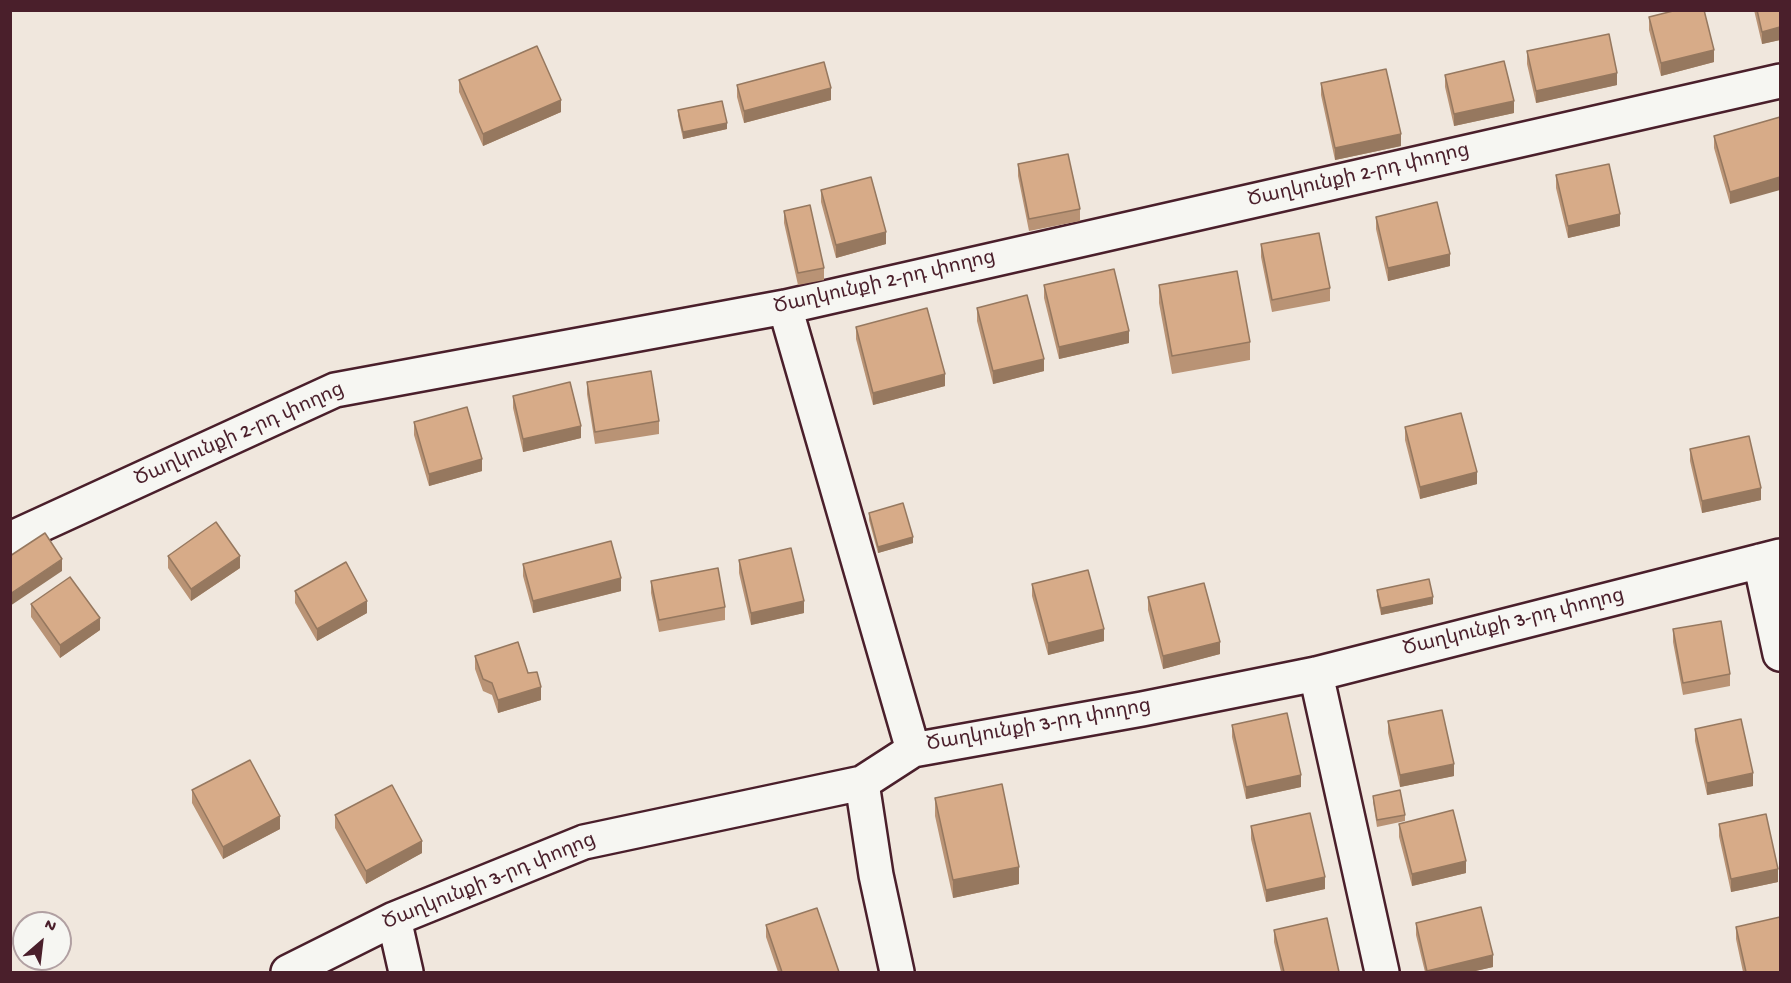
<!DOCTYPE html>
<html>
<head>
<meta charset="utf-8">
<style>
	body { margin:0 }
	#map { position:relative; width:1791px; height:983px; overflow:hidden; background:#f0e7dd; font-family:"Gochi Hand",sans-serif }
	canvas { display:block }
	.frame { position:absolute; inset:0; border:12px solid #4a1f2b; pointer-events:none }
	.north { position:absolute; left:12px; top:911px; width:60px; height:60px; box-sizing:border-box; background:#f6f6f2; border:2px solid #b1a0a2; border-radius:50%; rotate:28deg; font-size:16px; font-weight:700; line-height:24px; text-align:center; color:#4a1f2b }
	.north::after { content:''; display:block; margin:auto; width:21px; height:27px; background:#4a1f2b; clip-path:polygon(50% 0,100% 100%,50% 72%,0 100%) }
</style>
</head>
<body>
<div id="map">
<canvas width="1791" height="983"></canvas>
<div class="frame"></div>
<div class="north">N</div>
</div>
<script>
const c = document.querySelector('canvas').getContext('2d');
c.lineJoin = 'round';
const toPath = rows => new Path2D(rows.map(r => 'M' + r).join(''));
function stroke(path, color, width, dash) { c.strokeStyle = color; c.lineWidth = width; c.lineCap = dash ? 'butt' : 'round'; c.setLineDash(dash || []); c.stroke(path); }
function fillPath(path, color) { c.fillStyle = color; c.fill(path, 'evenodd'); }
function label(font, color, halo, rows, align = 'center') {
  c.font = font + ' "Gochi Hand","Noto Sans Armenian",sans-serif'; c.lineWidth = 4.5; c.setLineDash([]); c.textBaseline = 'middle'; c.strokeStyle = halo; c.fillStyle = color; for (const [text, x, y, turn = 0] of rows) {
    c.save(); c.translate(x, y); c.rotate((+turn || 0) * Math.PI / 180); c.textAlign = isNaN(turn) ? turn : align; if (halo) c.strokeText(text, 0, 0); c.fillText(text, 0, 0); c.restore();
  }
}
const minor = toPath([
	[785,307,913,750],
	[10,539,335,390,785,307,1780,81],
	[1760,561,1780,654],
	[1316,674,1382,972],
	[862,783,876,875,897,972],
	[394,919,406,972],
	[288,972,394,919,584,842,862,783,913,750,1142,709,1316,674,1780,556]
]);
const wall = toPath([
	[1754,10,1780,10,1780,40,1762,44],
	[1649,17,1714,62,1661,76,1649,30],
	[1527,51,1617,85,1536,103,1527,64],
	[1445,75,1514,113,1454,126,1445,87],
	[459,80,561,112,483,146,459,92],
	[1321,83,1401,146,1335,160,1321,95],
	[737,85,831,100,744,123,737,97],
	[678,110,727,129,683,139,678,116],
	[1780,117,1730,204,1714,148,1714,136],
	[1018,164,1080,209,1080,221,1029,231,1018,176],
	[1556,175,1620,226,1568,238,1556,188],
	[821,190,886,244,836,258,821,202],
	[784,211,824,268,824,280,798,285,784,223],
	[1376,217,1450,266,1388,281,1376,229],
	[1261,244,1330,288,1330,301,1272,312,1261,257],
	[1044,285,1129,343,1059,359,1044,298],
	[1159,285,1250,342,1250,360,1172,374,1159,303],
	[977,308,1044,371,993,384,977,321],
	[856,327,945,386,873,405,856,339],
	[587,382,659,421,659,434,595,444,587,394],
	[513,396,581,438,523,452,513,408],
	[414,422,482,471,429,486,414,435],
	[1405,427,1477,484,1420,499,1405,440],
	[1690,449,1761,500,1702,513,1690,461],
	[869,513,913,543,878,553,869,520],
	[168,556,240,568,191,601,168,568],
	[739,560,804,613,751,625,739,573],
	[523,564,621,591,533,613,523,576],
	[651,581,725,607,725,620,659,632,651,593],
	[1032,584,1104,641,1048,655,1032,596],
	[1377,590,1433,604,1381,615,1377,596],
	[295,591,367,613,317,641,295,603],
	[1148,597,1220,654,1163,669,1148,610],
	[31,604,100,630,60,658,31,617],
	[1673,629,1730,674,1730,686,1683,695,1673,642],
	[475,656,528,673,541,700,498,713,492,695,483,691,475,669],
	[1388,721,1454,776,1400,787,1388,733],
	[1232,725,1301,787,1246,799,1232,737],
	[1695,729,1753,786,1707,795,1695,741],
	[192,790,280,829,223,859,192,803],
	[1373,796,1405,815,1405,821,1377,827,1373,802],
	[935,798,1019,884,953,898,935,816],
	[335,815,422,853,366,884,335,828],
	[1399,824,1466,873,1412,886,1399,837],
	[1719,824,1778,882,1731,892,1719,836],
	[1251,826,1325,889,1266,902,1251,839],
	[1416,923,1493,967,1471,972,1425,972,1416,935],
	[766,925,839,972,778,972,766,937],
	[1736,927,1780,972,1743,972,1736,939],
	[1274,930,1339,972,1281,972,1274,942]
]);
const shadedWall = toPath([
	[1780,27,1780,40,1762,44,1762,32],
	[1714,50,1714,62,1661,76,1661,63],
	[1617,73,1617,85,1536,103,1536,91],
	[831,88,831,100,744,123,744,111],
	[561,100,561,112,483,146,483,134],
	[1514,101,1514,113,1454,126,1454,114],
	[727,123,727,129,683,139,683,132],
	[1401,134,1401,146,1335,160,1335,148],
	[1780,177,1780,190,1730,204,1730,192],
	[1620,214,1620,226,1568,238,1568,226],
	[886,232,886,244,836,258,836,245],
	[1450,254,1450,266,1388,281,1388,268],
	[1129,331,1129,343,1059,359,1059,347],
	[1044,359,1044,371,993,384,993,371],
	[945,374,945,386,873,405,873,393],
	[581,426,581,438,523,452,523,439],
	[482,459,482,471,429,486,429,474],
	[1477,472,1477,484,1420,499,1420,487],
	[1761,488,1761,500,1702,513,1702,501],
	[913,537,913,543,878,553,878,547],
	[240,556,240,568,191,601,191,589],
	[62,559,62,571,10,606,10,594],
	[621,578,621,591,533,613,533,601],
	[1433,597,1433,604,1381,615,1381,608],
	[367,601,367,613,317,641,317,629],
	[804,601,804,613,751,625,751,613],
	[100,618,100,630,60,658,60,645],
	[1104,629,1104,641,1048,655,1048,643],
	[1220,642,1220,654,1163,669,1163,656],
	[541,687,541,700,498,713,498,700],
	[1454,764,1454,776,1400,787,1400,775],
	[1753,773,1753,786,1707,795,1707,783],
	[1301,775,1301,787,1246,799,1246,787],
	[280,816,280,829,223,859,223,847],
	[422,841,422,853,366,884,366,871],
	[1466,861,1466,873,1412,886,1412,874],
	[1019,867,1019,884,953,898,953,880],
	[1778,869,1778,882,1731,892,1731,879],
	[1325,877,1325,889,1266,902,1266,890],
	[1493,955,1493,967,1471,972,1427,972,1427,971]
]);
const building = toPath([
	[1677,10,1704,10,1714,50,1661,63,1649,17,1677,10],
	[1757,10,1780,10,1780,27,1762,32,1757,10],
	[1609,34,1617,73,1536,91,1527,51,1609,34],
	[537,46,561,100,483,134,459,80,537,46],
	[1504,61,1514,101,1454,114,1445,75,1504,61],
	[824,62,831,88,744,111,737,85,824,62],
	[1386,69,1401,134,1335,148,1321,83,1386,69],
	[722,101,727,123,683,132,678,110,722,101],
	[1780,117,1780,177,1730,192,1714,136,1780,117],
	[1068,154,1080,209,1029,219,1018,164,1068,154],
	[1609,164,1620,214,1568,226,1556,175,1609,164],
	[871,177,886,232,836,245,821,190,871,177],
	[1437,202,1450,254,1388,268,1376,217,1437,202],
	[810,205,824,268,798,273,784,211,810,205],
	[1319,233,1330,288,1272,300,1261,244,1319,233],
	[1114,269,1129,331,1059,347,1044,285,1114,269],
	[1237,271,1250,342,1172,356,1159,285,1237,271],
	[1027,295,1044,359,993,371,977,308,1027,295],
	[927,308,945,374,873,393,856,327,927,308],
	[651,371,659,421,595,432,587,382,651,371],
	[570,382,581,426,523,439,513,396,570,382],
	[467,407,482,459,429,474,414,422,467,407],
	[1461,413,1477,472,1420,487,1405,427,1461,413],
	[1749,436,1761,488,1702,501,1690,449,1749,436],
	[903,503,913,537,878,547,869,513,903,503],
	[216,522,240,556,191,589,168,556,216,522],
	[45,533,62,559,10,594,10,556,45,533],
	[611,541,621,578,533,601,523,564,611,541],
	[791,548,804,601,751,613,739,560,791,548],
	[346,562,367,601,317,629,295,591,346,562],
	[718,568,725,607,659,620,651,581,718,568],
	[1088,570,1104,629,1048,643,1032,584,1088,570],
	[70,577,100,618,60,645,31,604,70,577],
	[1429,579,1433,597,1381,608,1377,590,1429,579],
	[1204,583,1220,642,1163,656,1148,597,1204,583],
	[1721,621,1730,674,1683,683,1673,629,1721,621],
	[518,642,528,673,537,672,541,687,498,700,492,683,483,679,475,656,518,642],
	[1442,710,1454,764,1400,775,1388,721,1442,710],
	[1287,713,1301,775,1246,787,1232,725,1287,713],
	[1741,719,1753,773,1707,783,1695,729,1741,719],
	[250,760,280,816,223,847,192,790,250,760],
	[1002,784,1019,867,953,880,935,798,1002,784],
	[392,785,422,841,366,871,335,815,392,785],
	[1400,790,1405,815,1377,820,1373,796,1400,790],
	[1453,810,1466,861,1412,874,1399,824,1453,810],
	[1310,813,1325,877,1266,890,1251,826,1310,813],
	[1766,814,1778,869,1731,879,1719,824,1766,814],
	[1481,907,1493,955,1427,971,1416,923,1481,907],
	[817,908,839,972,782,972,766,925,817,908],
	[1780,917,1780,972,1746,972,1736,927,1780,917],
	[1327,918,1339,972,1284,972,1274,930,1327,918]
]);
const streetNames = [
	["Ծաղկունքի 2-րդ փողոց",1359,177,-13],
	["Ծաղկունքի 2-րդ փողոց",885,284,-13],
	["Ծաղկունքի 2-րդ փողոց",240,436,-24],
	["Ծաղկունքի 3-րդ փողոց",1514,624,-14],
	["Ծաղկունքի 3-րդ փողոց",1039,727,-10],
	["Ծաղկունքի 3-րդ փողոց",490,883,-22]
];
stroke(minor, '#4a1f2b', 38);
stroke(minor, '#f6f6f2', 33);
fillPath(wall, '#b99375');
fillPath(shadedWall, '#96785f');
fillPath(building, '#d7ab88');
stroke(building, '#96785f', 1.5);
label('20px', '#4a1f2b', '#f6f6f2', streetNames);
</script>
</body>
</html>
